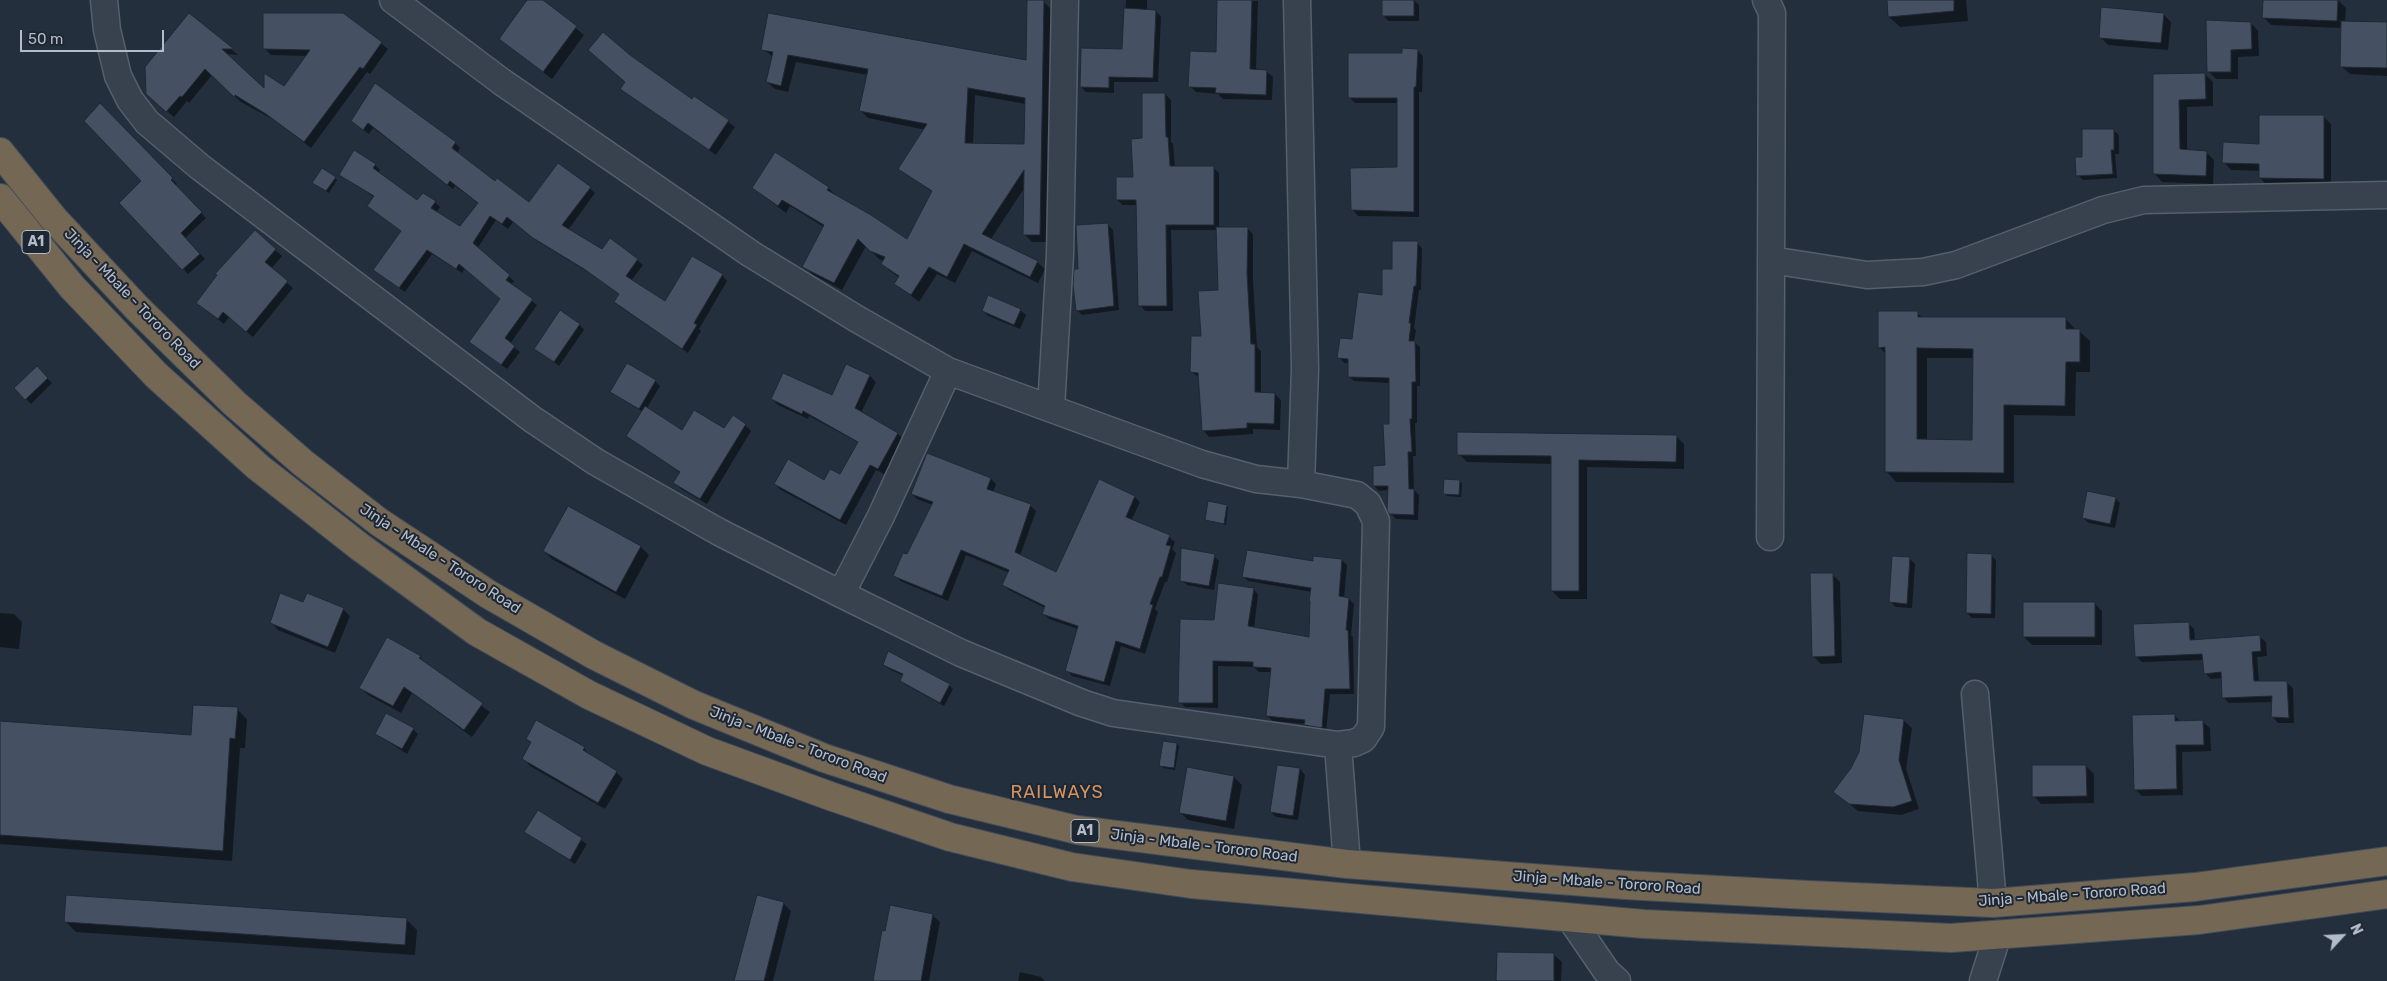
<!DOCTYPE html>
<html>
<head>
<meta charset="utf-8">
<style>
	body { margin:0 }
	#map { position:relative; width:2387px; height:981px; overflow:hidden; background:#242f3e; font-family:Rubik,sans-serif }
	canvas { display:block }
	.north { position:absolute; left:2317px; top:911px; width:50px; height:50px; -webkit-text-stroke:4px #1d2633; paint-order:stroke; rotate:65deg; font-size:14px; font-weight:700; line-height:20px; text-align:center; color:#b4bcc9 }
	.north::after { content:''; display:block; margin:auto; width:18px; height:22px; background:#b4bcc9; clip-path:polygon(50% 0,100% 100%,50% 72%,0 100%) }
	.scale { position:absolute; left:20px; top:30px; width:144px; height:22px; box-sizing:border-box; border:2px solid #b4bcc9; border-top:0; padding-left:6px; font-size:15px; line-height:18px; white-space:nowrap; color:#b4bcc9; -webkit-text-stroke:4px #1d2633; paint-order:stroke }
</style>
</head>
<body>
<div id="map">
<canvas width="2387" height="981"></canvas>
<div class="north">N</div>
<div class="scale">50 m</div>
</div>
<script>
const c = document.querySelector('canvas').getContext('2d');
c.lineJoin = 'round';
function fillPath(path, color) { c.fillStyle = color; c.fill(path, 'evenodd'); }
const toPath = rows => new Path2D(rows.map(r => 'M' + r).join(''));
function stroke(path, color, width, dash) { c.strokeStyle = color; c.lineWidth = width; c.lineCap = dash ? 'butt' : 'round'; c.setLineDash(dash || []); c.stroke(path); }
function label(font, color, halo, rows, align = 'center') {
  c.font = font + ' Rubik,sans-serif'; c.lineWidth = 4; c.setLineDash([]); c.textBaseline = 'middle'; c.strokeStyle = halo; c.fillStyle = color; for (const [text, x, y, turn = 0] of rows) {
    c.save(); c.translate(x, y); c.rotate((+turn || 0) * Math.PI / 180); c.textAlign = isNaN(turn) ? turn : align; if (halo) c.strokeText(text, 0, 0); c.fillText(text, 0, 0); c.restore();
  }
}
const shadow = toPath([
	[529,0,541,0,584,35,552,79,500,39],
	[1126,0,1147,0,1147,11,1156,11,1161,17,1158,82,1114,82,1114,93,1086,92,1081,87,1123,50],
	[1218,0,1258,1,1256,70,1266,71,1273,77,1272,100,1223,99,1218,94,1196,92,1190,86,1217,54],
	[1383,0,1414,0,1419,5,1419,21,1388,21,1383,15],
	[1888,0,1966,0,1968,21,1900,27,1889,17],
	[2264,0,2338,0,2346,8,2345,22,2387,23,2387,76,2350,74,2342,67,2342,28,2271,25,2263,17],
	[1044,2,1051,9,1047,242,1032,242,1024,234,1025,187,991,239,1037,262,1045,269,1038,283,972,251,955,283,937,274,919,302,896,284,900,278,890,271,882,264,884,261,879,259,866,246,842,290,812,274,804,266,824,227,790,206,786,213,753,188,828,188,836,195,907,241,933,193,900,168,926,130,868,118,860,110,868,75,796,62,788,92,775,89,767,82,773,57,763,49,1027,62],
	[975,95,1026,104,1026,145,973,145],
	[189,14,238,55,227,54,265,90,285,88,308,56,271,55,265,49,342,14,388,49,370,74,367,72,311,148,274,120,241,102,212,75,189,103,187,101,174,117,154,100],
	[2163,14,2171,22,2168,50,2108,45,2100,37],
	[2251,23,2258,31,2259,56,2238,57,2238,79,2216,79,2208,71],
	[1417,50,1423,56,1422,92,1419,92,1419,217,1358,216,1352,209,1398,169,1398,103,1355,103,1349,97,1403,54],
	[630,56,693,101,695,98,735,127,716,155,622,89,626,82],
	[2205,74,2213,82,2213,106,2187,107,2187,151,2206,152,2214,160,2213,184,2162,182,2155,174,2154,75],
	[376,85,455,143,460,148,457,153,495,183,529,204,590,188,595,193,568,230,602,251,610,240,637,260,643,265,631,281,665,303,722,275,727,281,699,329,701,331,688,353,620,307,615,301,620,295,591,274,540,243,513,222,508,229,496,220,477,249,514,281,511,285,537,305,510,344,520,352,507,369,476,347,502,299,465,268,462,273,432,254,405,292,380,275,402,231,374,211,374,197,340,175,375,165,380,170,378,173,418,202,435,202,440,207,436,213,460,228,479,204,455,186,453,189,373,128,369,134,358,126],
	[1165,94,1171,100,1171,142,1173,144,1175,167,1213,167,1219,173,1219,228,1247,228,1253,234,1253,280,1257,347,1261,351,1261,393,1275,394,1281,400,1280,430,1253,429,1253,434,1209,437,1203,430,1200,378,1192,372,1219,291,1217,230,1171,230,1173,311,1145,311,1140,305,1137,205,1123,205,1117,200,1134,179,1144,140],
	[100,105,177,184,175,186,206,218,185,238,205,259,188,274,121,203,143,181],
	[2324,117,2331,124,2331,186,2267,185,2260,178,2260,171,2231,170,2224,162],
	[2113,130,2119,135,2119,154,2115,154,2117,178,2083,180,2078,175,2083,158],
	[335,178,337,180,329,193,316,185],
	[1108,225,1113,230,1119,310,1082,315,1077,310,1079,270],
	[255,232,282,256,271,269,293,288,253,337,229,317,224,324,204,309],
	[1417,243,1422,248,1421,290,1419,290,1414,328,1416,330,1414,342,1420,347,1420,386,1417,386,1417,423,1415,423,1416,456,1413,456,1414,490,1419,495,1418,520,1396,519,1390,513,1389,490,1379,491,1374,486,1386,467,1390,425,1390,383,1354,381,1349,376,1349,363,1344,363,1339,357,1383,297,1393,271],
	[1020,310,1026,315,1020,329,988,316,983,311],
	[1917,313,1923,318,2065,318,2076,330,2079,331,2090,341,2090,372,2076,372,2075,416,2014,415,2014,483,1896,482,1886,471,1887,355,1879,347],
	[1927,358,1974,358,1973,441,1927,441],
	[579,324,584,330,559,366,536,348],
	[846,366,870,376,876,382,861,413,898,434,904,440,884,474,876,470,846,525,781,490,775,484,824,482,840,476,859,443,809,416,808,419,778,405,772,399,832,397],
	[37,368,52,383,31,404,15,388],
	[655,381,660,386,647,408,682,431,724,430,745,425,751,431,707,504,681,489,675,483,680,473,628,435,643,412,612,392],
	[1676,436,1684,444,1684,469,1587,467,1587,599,1560,599,1552,591,1552,464,1467,462,1459,454],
	[991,479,996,484,993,493,1030,505,1036,511,1020,556,1057,574,1135,497,1140,502,1131,521,1169,537,1175,542,1172,549,1176,553,1167,582,1165,582,1155,609,1158,612,1145,654,1121,646,1110,686,1072,676,1067,670,1078,629,1049,619,1043,613,1045,608,1009,590,1004,585,1010,573,966,555,948,601,900,581,895,575,907,556,933,505,917,499,912,494],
	[1445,480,1460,481,1462,484,1461,497,1447,496,1444,493],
	[2115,498,2120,503,2115,528,2089,523,2083,518],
	[1226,506,1228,508,1226,525,1206,520],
	[568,507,641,547,649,555,625,599,552,559,544,551],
	[1991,555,1996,560,1995,618,1972,618,1967,613],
	[1214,556,1219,561,1214,590,1187,585,1182,580],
	[1910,559,1915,564,1912,608,1896,607,1891,602],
	[1342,560,1347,565,1344,598,1349,599,1354,604,1351,635,1353,637,1354,694,1330,694,1326,732,1311,730,1305,724,1273,721,1267,716,1272,672,1259,672,1254,667,1218,666,1218,708,1185,707,1180,702,1215,621,1253,589,1258,594,1254,629,1310,638,1312,592,1248,581,1243,576,1314,562],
	[1832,574,1840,582,1842,663,1821,664,1813,656],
	[304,603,343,609,350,616,335,653,278,630,271,622],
	[2094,603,2102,611,2102,645,2032,645,2024,637],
	[0,613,14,614,22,622,19,649,0,647],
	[2188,623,2194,629,2195,640,2259,636,2266,642,2267,656,2257,657,2259,682,2286,682,2293,688,2294,723,2278,723,2272,716,2273,702,2229,703,2223,697,2222,678,2211,679,2205,673,2204,660,2142,662,2136,656],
	[420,657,427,665,490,712,472,737,412,693,401,713,368,695,360,687],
	[884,665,949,685,953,689,944,706,906,685,901,681,904,676,889,669],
	[237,709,247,719,245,748,240,748,232,861,0,844,0,722,193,736],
	[1866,715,1904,721,1912,728,1906,769,1919,809,1901,815,1858,811,1834,792,1852,769,1861,752],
	[2174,715,2181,722,2202,721,2210,728,2211,751,2182,752,2183,795,2142,796,2135,789],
	[413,729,418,734,407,754,376,734],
	[527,739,584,748,590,756,616,772,623,779,605,809,530,766,524,759,532,743],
	[1177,744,1179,746,1175,770,1163,768,1161,765],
	[1278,766,1300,769,1305,775,1298,820,1276,817,1271,812],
	[2086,766,2094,774,2094,803,2041,804,2034,796],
	[1234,777,1242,785,1234,829,1188,820,1180,812],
	[538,812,587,844,575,864,526,832],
	[783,903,791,911,773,981,736,981],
	[932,915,940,922,929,981,874,981,886,932],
	[406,919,417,930,415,955,76,932,66,922],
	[1554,955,1562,962,1561,981,1497,981],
	[1020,972,1041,977,1045,981,1018,981]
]);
const building = toPath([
	[527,0,543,0,577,26,543,72,499,39,527,0],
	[1027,0,1044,0,1040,235,1023,235,1024,170,982,234,1038,261,1030,277,964,244,947,277,929,267,911,295,894,284,899,276,881,264,885,257,870,251,858,239,834,283,802,267,824,225,782,200,778,206,752,188,775,152,829,187,827,190,871,215,907,239,932,191,898,169,927,124,859,111,868,69,788,55,781,86,766,82,773,52,761,50,768,13,1026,60,1027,0],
	[968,88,1025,98,1024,144,965,143,968,88],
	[1217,0,1252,0,1250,69,1267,70,1266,95,1215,93,1216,88,1188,87,1190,51,1216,52,1217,0],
	[1382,0,1414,0,1414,16,1382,16,1382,0],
	[1887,0,1954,0,1954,11,1888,17,1887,0],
	[2263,0,2338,0,2337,21,2262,18,2263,0],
	[2101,7,2164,13,2161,43,2099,38,2101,7],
	[1124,8,1156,10,1153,78,1109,77,1109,88,1080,87,1081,48,1122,49,1124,8],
	[189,13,234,49,222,49,264,88,264,73,284,86,310,50,263,49,263,13,343,13,382,42,363,69,360,67,304,142,266,114,235,95,234,97,205,69,182,97,180,96,166,112,146,94,145,67,189,13],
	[2206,20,2251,22,2252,49,2231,50,2231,72,2207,72,2206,20],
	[2341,21,2387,22,2387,68,2340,67,2341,21],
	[603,32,630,55,692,99,694,96,729,120,709,150,620,89,625,82,588,50,603,32],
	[1402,48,1418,49,1416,87,1414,87,1414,212,1351,210,1350,168,1397,167,1397,98,1348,98,1348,53,1402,53,1402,48],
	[2205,73,2206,99,2179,100,2180,149,2207,151,2206,176,2153,174,2153,74,2205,73],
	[375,83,456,142,452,148,495,181,497,178,529,202,558,163,591,187,562,225,602,249,610,238,638,259,626,276,665,301,692,256,723,274,694,323,697,325,682,349,614,302,619,294,584,269,533,238,507,217,502,224,490,216,473,243,510,275,506,280,533,299,505,338,515,346,501,365,469,342,500,299,459,264,456,269,427,250,399,288,373,270,401,231,367,206,374,196,339,175,354,150,376,164,373,168,417,200,423,193,436,201,431,208,460,226,478,203,450,181,447,185,368,123,363,130,351,121,375,83],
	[1142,93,1165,93,1166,137,1168,137,1170,166,1214,166,1214,225,1166,225,1167,306,1138,306,1136,200,1116,200,1116,177,1133,177,1131,139,1142,138,1142,93],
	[100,103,173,178,171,180,202,212,181,233,200,254,182,270,119,203,141,181,84,121,100,103],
	[2259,115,2324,115,2324,179,2259,178,2259,164,2222,163,2223,142,2259,144,2259,115],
	[2082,129,2114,129,2114,150,2111,150,2113,174,2076,176,2075,157,2082,157,2082,129],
	[322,168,336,177,326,191,312,183,322,168],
	[1108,223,1114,306,1076,311,1073,285,1074,269,1078,269,1076,225,1108,223],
	[1216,227,1248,227,1247,273,1251,344,1255,344,1255,392,1275,393,1274,424,1247,423,1247,428,1202,431,1198,373,1190,372,1191,336,1201,336,1198,291,1218,290,1216,227],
	[255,230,276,249,265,262,288,281,246,332,223,312,218,319,196,303,217,275,215,274,255,230],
	[1392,241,1418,241,1416,286,1414,286,1409,323,1411,323,1409,341,1415,341,1416,382,1412,382,1412,419,1410,419,1412,452,1408,452,1409,489,1414,489,1414,515,1389,514,1387,510,1388,486,1373,486,1373,466,1385,465,1383,424,1389,424,1389,378,1348,377,1348,359,1337,358,1340,338,1352,339,1358,292,1382,295,1382,269,1392,269,1392,241],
	[988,295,1021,309,1014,325,982,311,988,295],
	[560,310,580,324,554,362,534,349,560,310],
	[1878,311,1918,311,1918,317,2066,317,2066,329,2080,329,2080,362,2066,362,2065,406,2004,405,2004,473,1885,472,1885,347,1878,348,1878,311],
	[1917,348,1973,349,1972,440,1917,439,1917,348],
	[627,363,656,380,639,409,610,392,627,363],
	[846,364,870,375,855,408,898,433,878,469,870,465,840,520,774,484,788,459,824,480,830,469,840,474,858,442,803,411,802,414,771,399,783,373,832,395,846,364],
	[37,366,48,378,25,400,14,388,37,366],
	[645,406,682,430,694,410,724,428,733,415,746,424,700,499,673,483,680,472,626,436,645,406],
	[1457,432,1677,435,1676,462,1579,460,1579,591,1551,591,1551,456,1457,455,1457,432],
	[927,453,991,478,987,489,1031,504,1015,552,1056,572,1099,479,1135,496,1126,517,1170,535,1166,545,1171,546,1162,577,1160,577,1150,604,1153,605,1140,649,1116,641,1104,682,1065,671,1078,626,1042,614,1045,606,1002,585,1009,570,961,550,942,596,893,576,903,553,907,554,933,502,911,494,927,453],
	[1444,479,1460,480,1459,495,1443,494,1444,479],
	[2087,491,2116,497,2110,524,2082,518,2087,491],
	[1208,501,1227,505,1224,524,1205,520,1208,501],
	[568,506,641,546,616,592,543,551,568,506],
	[1181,548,1215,554,1209,586,1180,581,1181,548],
	[1247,550,1313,561,1313,556,1342,559,1339,596,1349,598,1346,630,1348,630,1350,689,1325,689,1322,728,1304,725,1305,720,1266,716,1271,668,1253,667,1253,662,1213,661,1213,703,1178,703,1180,619,1214,620,1218,583,1254,588,1248,626,1309,637,1310,601,1309,601,1311,588,1242,577,1247,550],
	[1967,553,1992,554,1991,614,1966,613,1967,553],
	[1892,556,1910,557,1907,604,1889,602,1892,556],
	[1810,573,1833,573,1835,656,1812,657,1810,573],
	[280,593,303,602,307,593,344,608,328,647,270,623,280,593],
	[2023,602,2095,602,2095,637,2023,637,2023,602],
	[2189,622,2190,640,2260,635,2261,651,2252,652,2254,681,2287,681,2289,718,2271,717,2272,696,2222,698,2221,672,2204,674,2202,654,2135,657,2133,624,2189,622],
	[387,637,421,656,419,658,483,703,464,730,404,687,393,706,359,688,387,637],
	[888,651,950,684,940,703,900,681,903,674,883,665,888,651],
	[193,705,238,707,235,739,230,738,223,851,0,835,0,721,191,735,193,705],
	[386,713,414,728,402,749,375,734,386,713],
	[1864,714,1904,719,1899,760,1912,801,1893,807,1849,804,1833,792,1851,768,1859,752,1864,714],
	[2175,714,2175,721,2203,720,2204,745,2176,745,2177,789,2134,790,2132,715,2175,714],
	[536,720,585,747,583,750,617,771,598,803,522,759,531,742,526,739,536,720],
	[1163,741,1177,743,1174,768,1159,766,1163,741],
	[1277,765,1300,768,1293,816,1270,812,1277,765],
	[2032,765,2086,765,2087,796,2032,797,2032,765],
	[1187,767,1234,776,1226,821,1179,813,1187,767],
	[538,810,582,838,570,860,524,832,538,810],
	[66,895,407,918,405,945,64,922,66,895],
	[757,895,784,902,764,981,734,981,757,895],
	[890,905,933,914,921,981,873,981,882,930,885,931,890,905],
	[1497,952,1554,953,1554,981,1496,981,1497,952]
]);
const minor = toPath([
	[104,0,107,30,118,76,130,100,147,122,200,167,532,419,596,462,719,532,841,594,961,653,1082,703,1113,713,1338,745,1354,743,1363,739,1371,727,1376,521,1368,504,1357,495,1301,484,1256,479,1202,464,948,371,857,319,751,254,502,82,393,0],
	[1297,0,1305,369,1301,484],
	[1766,0,1772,13,1770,537],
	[1771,260,1867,275,1923,272,1956,265,2103,210,2144,200,2387,195],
	[1051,408,1060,255,1065,0],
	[841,594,881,516,948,371],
	[1975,694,1993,903],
	[1338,745,1347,864],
	[1570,918,1607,972,1617,981],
	[1983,981,1998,934]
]);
const highway = toPath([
	[0,152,54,219,137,308,234,403,303,463,379,522,488,594,594,655,694,705,824,758,949,799,1077,830,1347,864,1625,885,1808,895,1993,903,2195,887,2387,861],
	[0,198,72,287,156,375,258,467,360,547,477,632,589,695,707,751,830,796,950,837,1072,867,1191,884,1644,924,1951,938,2199,920,2387,894]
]);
const shields = [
	[36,242,28],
	[1085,831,28]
];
const shieldNames = [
	["A1",36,242],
	["A1",1085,831]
];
const streetNames = [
	["Jinja - Mbale - Tororo Road",132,299,46],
	["Jinja - Mbale - Tororo Road",440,559,33],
	["Jinja - Mbale - Tororo Road",798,745,21],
	["Jinja - Mbale - Tororo Road",1204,846,7],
	["Jinja - Mbale - Tororo Road",1607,883,4],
	["Jinja - Mbale - Tororo Road",2072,895,-4]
];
const quarterNames = [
	["RAILWAYS",1057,793]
];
fillPath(shadow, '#0007');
fillPath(building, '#455162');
stroke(building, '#1f2835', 1);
stroke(minor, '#565f6c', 29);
stroke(highway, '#434c59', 30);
stroke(minor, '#38414e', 26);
stroke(highway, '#746855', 28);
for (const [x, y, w] of shields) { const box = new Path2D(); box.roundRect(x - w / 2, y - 11.5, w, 23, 4); c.fillStyle = '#1d2633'; c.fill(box); stroke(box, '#b4bcc9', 1); }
label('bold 14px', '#b4bcc9', null, shieldNames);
label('15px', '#b4bcc9', '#1d2633', streetNames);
c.letterSpacing = '1px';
label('18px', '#d59563', '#1d2633', quarterNames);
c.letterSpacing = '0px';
</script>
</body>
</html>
